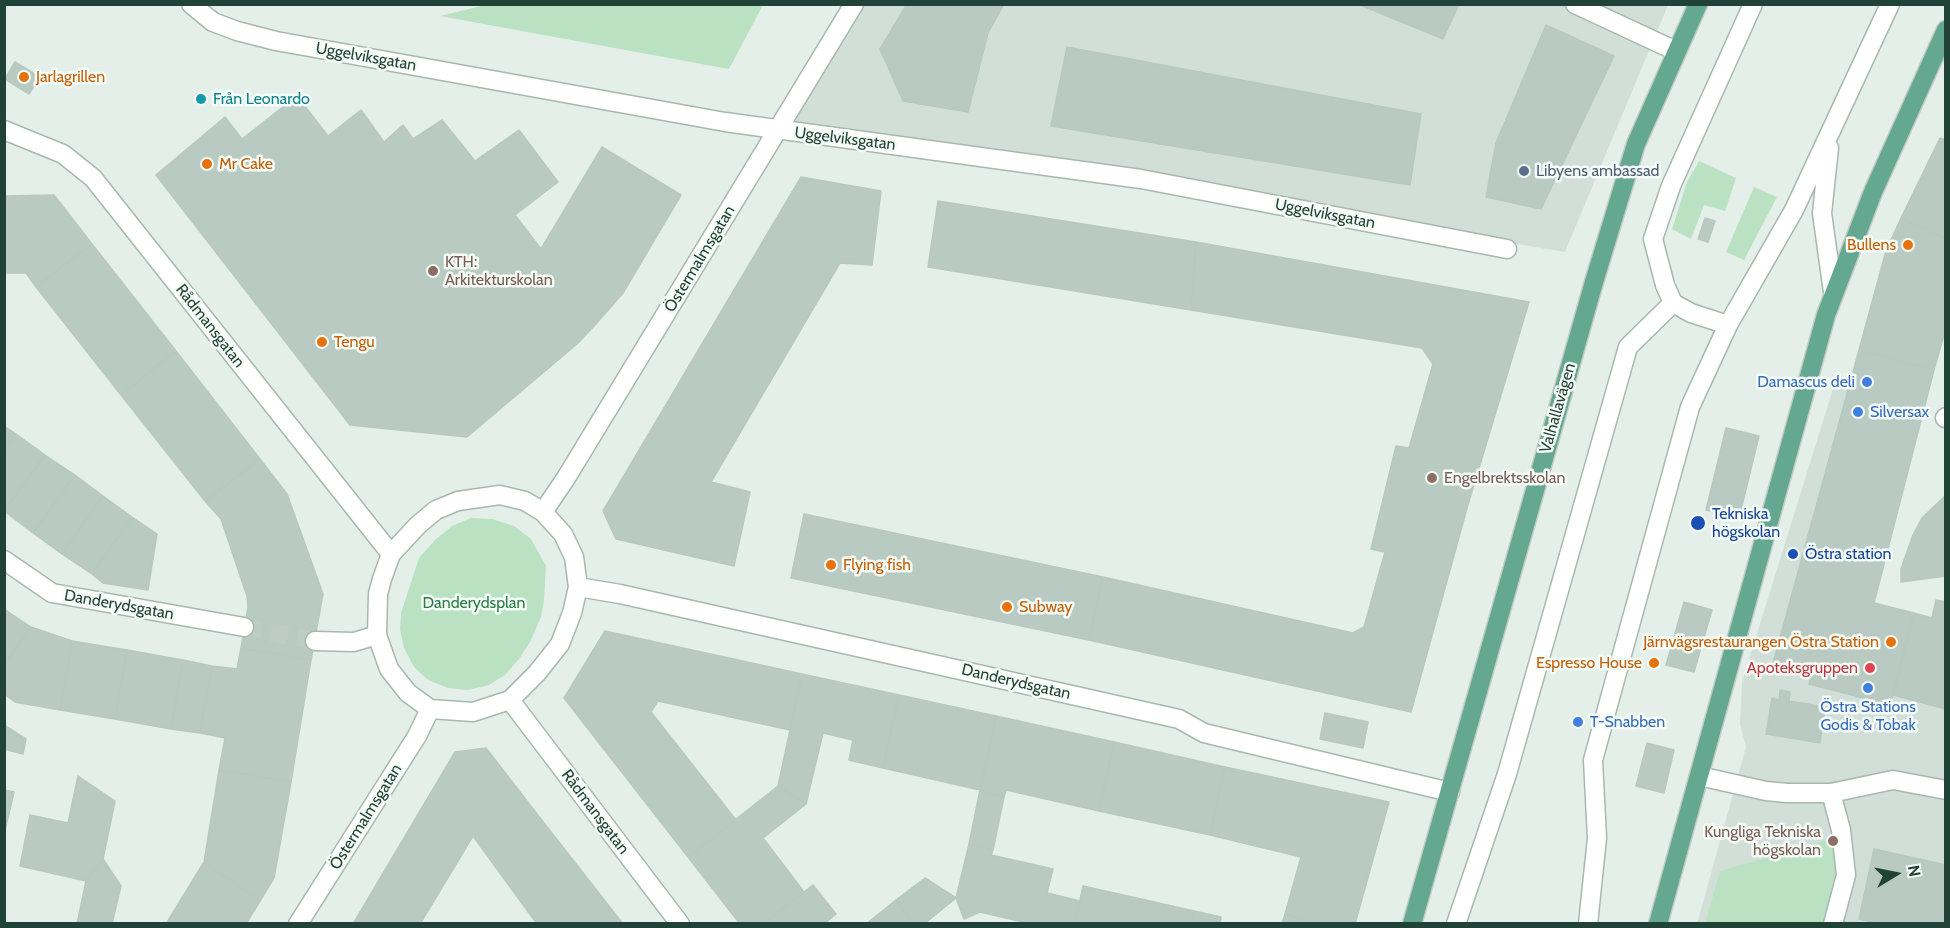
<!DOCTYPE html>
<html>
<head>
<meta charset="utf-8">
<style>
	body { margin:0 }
	#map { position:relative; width:1950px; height:928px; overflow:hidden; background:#e4efe9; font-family:Cabin,sans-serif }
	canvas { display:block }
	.frame { position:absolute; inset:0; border:6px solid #214237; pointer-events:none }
	.north { position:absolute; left:1866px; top:844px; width:60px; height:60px; -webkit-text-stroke:4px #f5fbf7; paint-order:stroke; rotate:80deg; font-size:16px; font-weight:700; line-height:24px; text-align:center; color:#214237 }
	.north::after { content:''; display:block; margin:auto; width:21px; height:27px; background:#214237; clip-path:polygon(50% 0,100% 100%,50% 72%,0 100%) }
</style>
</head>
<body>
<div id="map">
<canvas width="1950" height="928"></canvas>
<div class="frame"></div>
<div class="north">N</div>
</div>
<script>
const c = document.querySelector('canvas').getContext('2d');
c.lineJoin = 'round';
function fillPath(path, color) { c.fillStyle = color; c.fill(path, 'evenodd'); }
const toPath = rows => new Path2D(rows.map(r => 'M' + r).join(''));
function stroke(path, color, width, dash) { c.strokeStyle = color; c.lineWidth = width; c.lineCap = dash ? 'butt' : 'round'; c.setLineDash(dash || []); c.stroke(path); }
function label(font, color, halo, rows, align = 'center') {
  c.font = font + ' Cabin,sans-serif'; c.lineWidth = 5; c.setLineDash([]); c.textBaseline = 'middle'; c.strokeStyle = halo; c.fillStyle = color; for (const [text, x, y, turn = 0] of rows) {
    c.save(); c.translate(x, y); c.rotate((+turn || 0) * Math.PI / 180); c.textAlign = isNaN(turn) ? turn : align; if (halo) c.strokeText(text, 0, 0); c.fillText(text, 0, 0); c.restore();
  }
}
const built = toPath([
	[856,5,1668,5,1565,252,1140,182,778,134],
	[1836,379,1924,409,1874,603,1931,618,1936,600,1945,602,1945,923,1697,924,1746,747,1740,724,1742,682]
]);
const green = toPath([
	[485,5,485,4,763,5,729,69,440,16],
	[1699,161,1736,178,1725,211,1704,205,1691,239,1672,229,1687,182],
	[1754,187,1777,197,1744,260,1726,252],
	[471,518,492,519,514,526,531,539,546,566,544,600,541,617,530,642,519,659,505,675,489,685,468,690,448,688,428,680,414,667,404,648,400,630,401,613,419,558,435,540,452,526],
	[1827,840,1841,866,1824,923,1705,924,1720,871]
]);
const building = toPath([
	[907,4,1004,4,988,33,968,112,903,101,880,49,907,4],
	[1358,4,1459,4,1443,39,1358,4],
	[1546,25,1614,56,1541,209,1486,197,1496,143,1546,25],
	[1067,47,1421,114,1410,185,1051,126,1067,47],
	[15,62,40,77,29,94,5,79,15,62],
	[297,96,328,136,361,110,384,142,403,125,413,139,442,120,475,161,519,130,558,182,515,215,541,249,602,147,681,195,623,293,595,325,577,344,467,437,350,425,156,175,225,117,242,139,297,96],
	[1940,138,1946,140,1946,239,1901,218,1940,138],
	[801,177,881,191,872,265,840,263,711,482,750,492,734,566,616,539,603,511,801,177],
	[54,195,92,244,36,287,26,273,4,273,4,196,54,195],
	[938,201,1196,242,1191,310,928,267,938,201],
	[1705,218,1715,221,1708,242,1698,239,1705,218],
	[1901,218,1946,239,1946,328,1934,370,1859,350,1886,251,1901,218],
	[1196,242,1529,302,1467,508,1411,712,1089,640,1103,577,1353,633,1364,627,1385,552,1371,549,1396,446,1409,448,1433,364,1422,348,1191,310,1196,242],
	[92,244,176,351,121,395,36,287,92,244],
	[1859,350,1934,370,1874,603,1914,613,1890,705,1809,684,1811,677,1772,667,1859,350],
	[176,351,260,459,205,501,121,395,176,351],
	[4,426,16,434,4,450,4,426],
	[1726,428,1759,436,1739,518,1706,510,1726,428],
	[16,434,45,455,4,511,4,450,16,434],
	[45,455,75,475,33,533,4,511,45,455],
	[260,459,287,494,323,594,311,660,241,648,248,607,247,596,221,519,205,501,260,459],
	[75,475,103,496,62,554,33,533,75,475],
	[1946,495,1946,576,1901,582,1901,569,1913,535,1922,518,1946,495],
	[103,496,132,517,92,574,62,554,103,496],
	[804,514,1103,577,1089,640,791,578,804,514],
	[132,517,157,534,148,590,103,583,92,574,132,517],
	[1936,600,1946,602,1946,709,1893,695,1914,613,1932,618,1936,600],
	[1684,602,1712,610,1694,672,1666,665,1684,602],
	[4,609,31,627,4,665,4,609],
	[31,627,72,641,60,710,15,702,4,694,4,665,31,627],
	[605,631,802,674,790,730,658,701,651,712,736,820,688,857,564,698,605,631],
	[72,641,127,650,115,719,60,710,72,641],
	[241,648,311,660,291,782,219,770,225,738,200,733,212,666,237,669,241,648],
	[127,650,183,660,171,729,115,719,127,650],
	[183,660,212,666,200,733,171,729,183,660],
	[802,674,899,695,883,768,849,760,853,740,823,733,806,804,778,786,802,674],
	[1780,690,1790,692,1789,701,1825,707,1820,743,1766,734,1772,698,1779,700,1780,690],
	[899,695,996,716,980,790,883,768,899,695],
	[1325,713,1368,722,1363,748,1320,739,1325,713],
	[996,716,1114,742,1099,811,1006,790,1004,797,980,790,996,716],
	[4,725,26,739,23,754,4,749,7,729,4,728,4,725],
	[1114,742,1225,767,1210,835,1099,811,1114,742],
	[1647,743,1674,750,1664,793,1636,786,1647,743],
	[486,748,537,814,623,924,537,924,473,836,420,924,353,924,455,752,486,748],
	[1225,767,1389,802,1355,924,1317,924,1285,914,1301,857,1210,835,1225,767],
	[219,770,291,782,274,878,260,901,204,862,219,770],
	[78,776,115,801,103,859,86,881,20,866,30,815,68,823,78,776],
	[778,786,806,804,763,838,804,892,763,924,740,924,688,857,778,786],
	[4,790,14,792,4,835,4,790],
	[980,790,1004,797,993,850,969,844,980,790],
	[969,844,993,850,991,855,1053,869,1047,893,1080,901,1075,924,1031,924,980,912,964,919,956,898,969,844],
	[1874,849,1946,865,1946,924,1880,924,1859,919,1874,849],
	[103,859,121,886,112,924,77,924,86,881,103,859],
	[204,862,260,901,246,924,166,924,204,862],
	[925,878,956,898,924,924,913,924,896,900,925,878],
	[813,885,836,914,824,924,763,924,813,885],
	[1083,886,1194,911,1191,924,1075,924,1083,886],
	[896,900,913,924,866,924,896,900],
	[1194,911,1221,917,1220,924,1191,924,1194,911],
	[1285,914,1317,924,1282,924,1285,914]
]);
const minorTunnel = toPath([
	[244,627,315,641]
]);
const minor = toPath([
	[191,4,213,22,237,31,276,41,725,122,1141,179,1507,249],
	[1575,4,1676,51],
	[4,130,63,154,93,178,391,554],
	[1829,148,1822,213,1833,292],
	[1728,325,1691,313,1673,303,1665,285,1653,239,1671,186,1753,4],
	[1945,418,1946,417],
	[500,495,525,501,543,512,563,534,574,557,578,587,572,613,560,644,537,673,510,700,473,712,430,709,408,693,389,669,377,635,378,594,382,579,391,554,418,525,436,510,458,501,500,495],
	[543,512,566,478,854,4],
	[4,560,52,593,244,627],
	[578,587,620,594,1179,719,1204,733,1450,792],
	[315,641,354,642,377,635],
	[510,700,680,924],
	[1699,776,1766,791,1787,793,1831,793,1893,780,1946,790],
	[1831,793,1841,830,1846,875,1833,924],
	[298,924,417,736,430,709],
	[1456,924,1507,774,1628,347,1673,303],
	[1588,924,1597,838,1593,760,1690,407,1728,325,1794,210,1890,4]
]);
const major = toPath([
	[1412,924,1594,282,1636,144,1698,4],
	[1658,924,1826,315,1873,192,1946,30]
]);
const markers = [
	[24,77,6,"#e8710a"],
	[201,99,6,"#0f9aa8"],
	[207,164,6,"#e8710a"],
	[1524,171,6,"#5c6f8a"],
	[1908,245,6,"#e8710a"],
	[433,271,6,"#8d6e63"],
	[322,342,6,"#e8710a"],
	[1867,382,6,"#3f7fe0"],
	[1858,412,6,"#3f7fe0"],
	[1432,478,6,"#8d6e63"],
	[1698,523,8,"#1a4fb4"],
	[1793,554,6,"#1a4fb4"],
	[831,565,6,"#e8710a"],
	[1007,607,6,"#e8710a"],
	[1891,642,6,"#e8710a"],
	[1654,663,6,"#e8710a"],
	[1870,668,6,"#e0444e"],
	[1868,688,6,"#3f7fe0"],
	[1578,722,6,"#3f7fe0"],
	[1833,841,6,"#8d6e63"]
];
const streetNames = [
	["Uggelviksgatan",366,57,10],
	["Uggelviksgatan",845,139,7],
	["Uggelviksgatan",1325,214,11],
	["Östermalmsgatan",700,259,-59],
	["Rådmansgatan",210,326,52],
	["Valhallavägen",1558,408,-74],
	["Danderydsgatan",119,605,10],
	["Danderydsgatan",1016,682,13],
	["Rådmansgatan",595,812,53],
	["Östermalmsgatan",366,817,-58]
];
const foodNames = [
	["Jarlagrillen",36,77],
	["Mr Cake",219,164],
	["Bullens",1896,245,"right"],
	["Tengu",334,342],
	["Flying fish",843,565],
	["Subway",1019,607],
	["Järnvägsrestaurangen Östra Station",1879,642,"right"],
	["Espresso House",1642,663,"right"]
];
const cultureNames = [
	["Från Leonardo",213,99]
];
const serviceNames = [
	["Libyens ambassad",1536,171]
];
const educationNames = [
	["KTH:",445,262],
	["Arkitekturskolan",445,280],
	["Engelbrektsskolan",1444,478],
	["Kungliga Tekniska",1821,832,"right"],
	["högskolan",1821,850,"right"]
];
const shopNames = [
	["Damascus deli",1855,382,"right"],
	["Silversax",1870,412],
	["Östra Stations",1868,707,"center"],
	["Godis & Tobak",1868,725,"center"],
	["T-Snabben",1590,722]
];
const transitNames = [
	["Tekniska",1712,514],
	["högskolan",1712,532],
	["Östra station",1805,554]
];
const parkNames = [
	["Danderydsplan",474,603]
];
const healthNames = [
	["Apoteksgruppen",1858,668]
];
fillPath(built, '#d2dfd8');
fillPath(green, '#bbe1c3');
fillPath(building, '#b9cac2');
stroke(building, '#b6c9c0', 1.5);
stroke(minorTunnel, '#bdccc5', 18, [18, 9]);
stroke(minor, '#a6b8b0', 21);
stroke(major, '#c1cac7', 21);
stroke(minor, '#fff', 18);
stroke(major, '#65a892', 18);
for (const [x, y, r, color] of markers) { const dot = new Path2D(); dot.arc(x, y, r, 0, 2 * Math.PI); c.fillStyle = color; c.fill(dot); stroke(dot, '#f5fbf7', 2); }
label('16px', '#214237', '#f5fbf7', streetNames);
label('16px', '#c56008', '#f5fbf7', foodNames, 'left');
label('16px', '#0d838f', '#f5fbf7', cultureNames, 'left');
label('16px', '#4e5e75', '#f5fbf7', serviceNames, 'left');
label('16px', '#785e54', '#f5fbf7', educationNames, 'left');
label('16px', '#366cbe', '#f5fbf7', shopNames, 'left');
label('16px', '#164399', '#f5fbf7', transitNames, 'left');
label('16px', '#287d43', '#f5fbf7', parkNames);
label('16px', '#be3a42', '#f5fbf7', healthNames, 'right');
</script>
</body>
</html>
